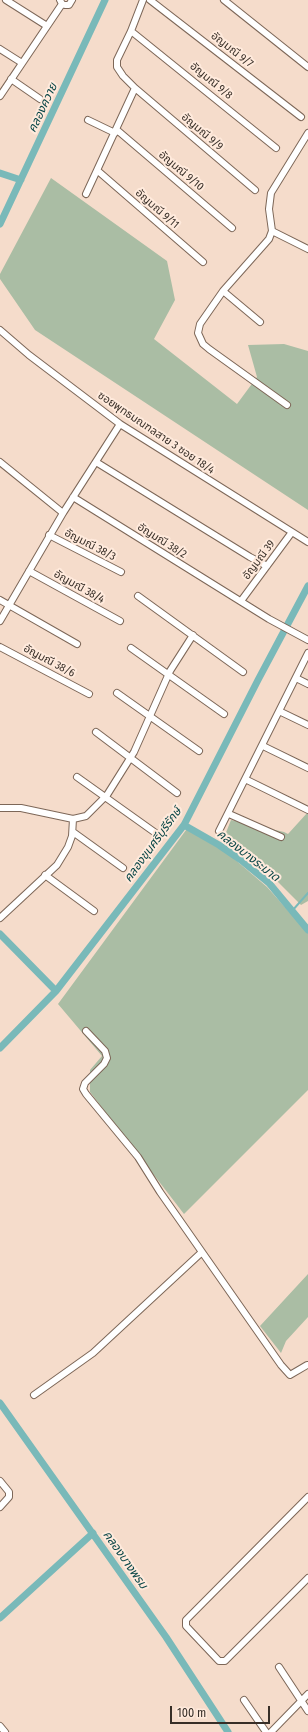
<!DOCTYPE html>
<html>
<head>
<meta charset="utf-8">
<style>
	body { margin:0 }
	#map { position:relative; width:308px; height:1732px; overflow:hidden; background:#f5dccb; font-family:"Fira Sans Condensed",sans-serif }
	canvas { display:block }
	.scale { position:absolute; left:170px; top:1706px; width:100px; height:18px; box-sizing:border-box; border:2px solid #372e27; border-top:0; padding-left:5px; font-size:12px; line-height:14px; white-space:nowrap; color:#372e27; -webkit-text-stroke:3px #ffeadc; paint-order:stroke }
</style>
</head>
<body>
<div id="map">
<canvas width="308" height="1732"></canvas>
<div class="scale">100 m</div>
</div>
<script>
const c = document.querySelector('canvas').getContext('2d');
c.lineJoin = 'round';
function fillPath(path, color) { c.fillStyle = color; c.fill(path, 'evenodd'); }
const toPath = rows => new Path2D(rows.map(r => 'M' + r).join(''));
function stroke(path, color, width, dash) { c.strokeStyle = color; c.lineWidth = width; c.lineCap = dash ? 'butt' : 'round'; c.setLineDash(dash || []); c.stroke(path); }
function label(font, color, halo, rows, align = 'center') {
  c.font = font + ' "Fira Sans Condensed","Noto Sans Thai",sans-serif'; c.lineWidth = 4; c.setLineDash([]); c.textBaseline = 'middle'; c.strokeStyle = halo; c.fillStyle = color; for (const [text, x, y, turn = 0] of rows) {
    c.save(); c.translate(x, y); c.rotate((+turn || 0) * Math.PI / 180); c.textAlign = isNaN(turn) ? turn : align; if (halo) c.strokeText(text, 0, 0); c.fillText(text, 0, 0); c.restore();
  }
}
const green = toPath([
	[51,178,167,261,175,300,154,339,237,404,257,377,248,345,284,344,308,351,308,510,35,330,0,279,0,274],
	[308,812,308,901,301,905,258,862,225,835,231,820,284,832,288,834],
	[189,826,232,857,267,887,308,933,308,1090,184,1214,90,1092,90,1070,102,1056,58,1004],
	[308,1274,308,1317,286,1341,281,1353,260,1326]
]);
const stream = toPath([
	[292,911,308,893]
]);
const canal = toPath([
	[0,173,21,180],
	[0,224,105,0],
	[184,825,219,845,241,860,269,883,308,930],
	[0,934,56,991],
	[0,1048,56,991,184,825,258,680,308,586],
	[0,1403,166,1637,228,1732],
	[0,1618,93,1533]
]);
const minor = toPath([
	[6,0,47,26],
	[60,0,62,4,65,5,69,5,72,0],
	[150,0,301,117],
	[224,0,308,67],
	[131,31,276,148],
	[0,49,22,63],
	[11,79,40,99],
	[135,88,255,190],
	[0,96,62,4],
	[88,120,115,133],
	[117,130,232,228],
	[98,171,203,262],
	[86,194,135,88,123,76,117,67,117,60,131,31,143,0],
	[272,231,308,249],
	[223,291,260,322],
	[0,330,29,355,120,424,308,542],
	[287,405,209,349,203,344,198,333,200,324,223,291,269,239,272,231,269,209,271,193,308,133],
	[0,462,63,513],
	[96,462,250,557,267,566],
	[73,497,269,619,308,640],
	[49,535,121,572],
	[29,571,120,621],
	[138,596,243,672],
	[0,600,77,644],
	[241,601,292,532],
	[0,621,63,513,120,424],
	[0,647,89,694],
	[131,648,224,714],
	[296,678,308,684],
	[117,693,199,751],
	[279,711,308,725],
	[96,732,177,793],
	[263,746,308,768],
	[77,777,157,834],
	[245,779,308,810],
	[0,808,21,808,73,819,86,816,107,795,134,752,170,671,193,635],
	[229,814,281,837],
	[219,831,308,653],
	[73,832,123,868],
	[45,875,94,911],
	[0,918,57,865,68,847,72,836,73,819],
	[86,1031,105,1051,107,1058,104,1064,85,1083,83,1089,86,1094,138,1157,160,1192,281,1365,290,1375,307,1365,308,1365],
	[34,1395,93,1353,202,1252],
	[0,1481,9,1492,9,1497,0,1507],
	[308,1497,186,1620,186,1626,219,1661,225,1661,308,1578],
	[279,1667,308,1711],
	[244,1700,266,1732],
	[0,1726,5,1732],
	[271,1732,308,1694]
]);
const streetNames = [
	["อัญมณี 9/7",232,50,38],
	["อัญมณี 9/8",211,81,39],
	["อัญมณี 9/9",202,132,40],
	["อัญมณี 9/10",181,171,40],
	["อัญมณี 9/11",157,209,41],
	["ซอยพุทธมณฑลสาย 3 ซอย 18/4",156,433,34],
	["อัญมณี 38/2",162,541,32],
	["อัญมณี 38/3",90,545,27],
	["อัญมณี 39",259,560,-53],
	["อัญมณี 38/4",79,587,29],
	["อัญมณี 38/6",49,661,28]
];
const waterNames = [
	["คลองควาย",43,108,-65],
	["คลองขุนศรีบุรีรักษ์",153,845,-54],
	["คลองบางระมาด",248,856,38],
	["คลองบางพรม",125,1560,55]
];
fillPath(green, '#aabda4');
stroke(stream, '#79b9b9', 2);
stroke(canal, '#79b9b9', 7);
stroke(minor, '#7d6758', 8);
stroke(minor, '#fff', 6);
label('11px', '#372e27', '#ffeadc', streetNames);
label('italic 12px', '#084546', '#ffeadc', waterNames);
</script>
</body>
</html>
